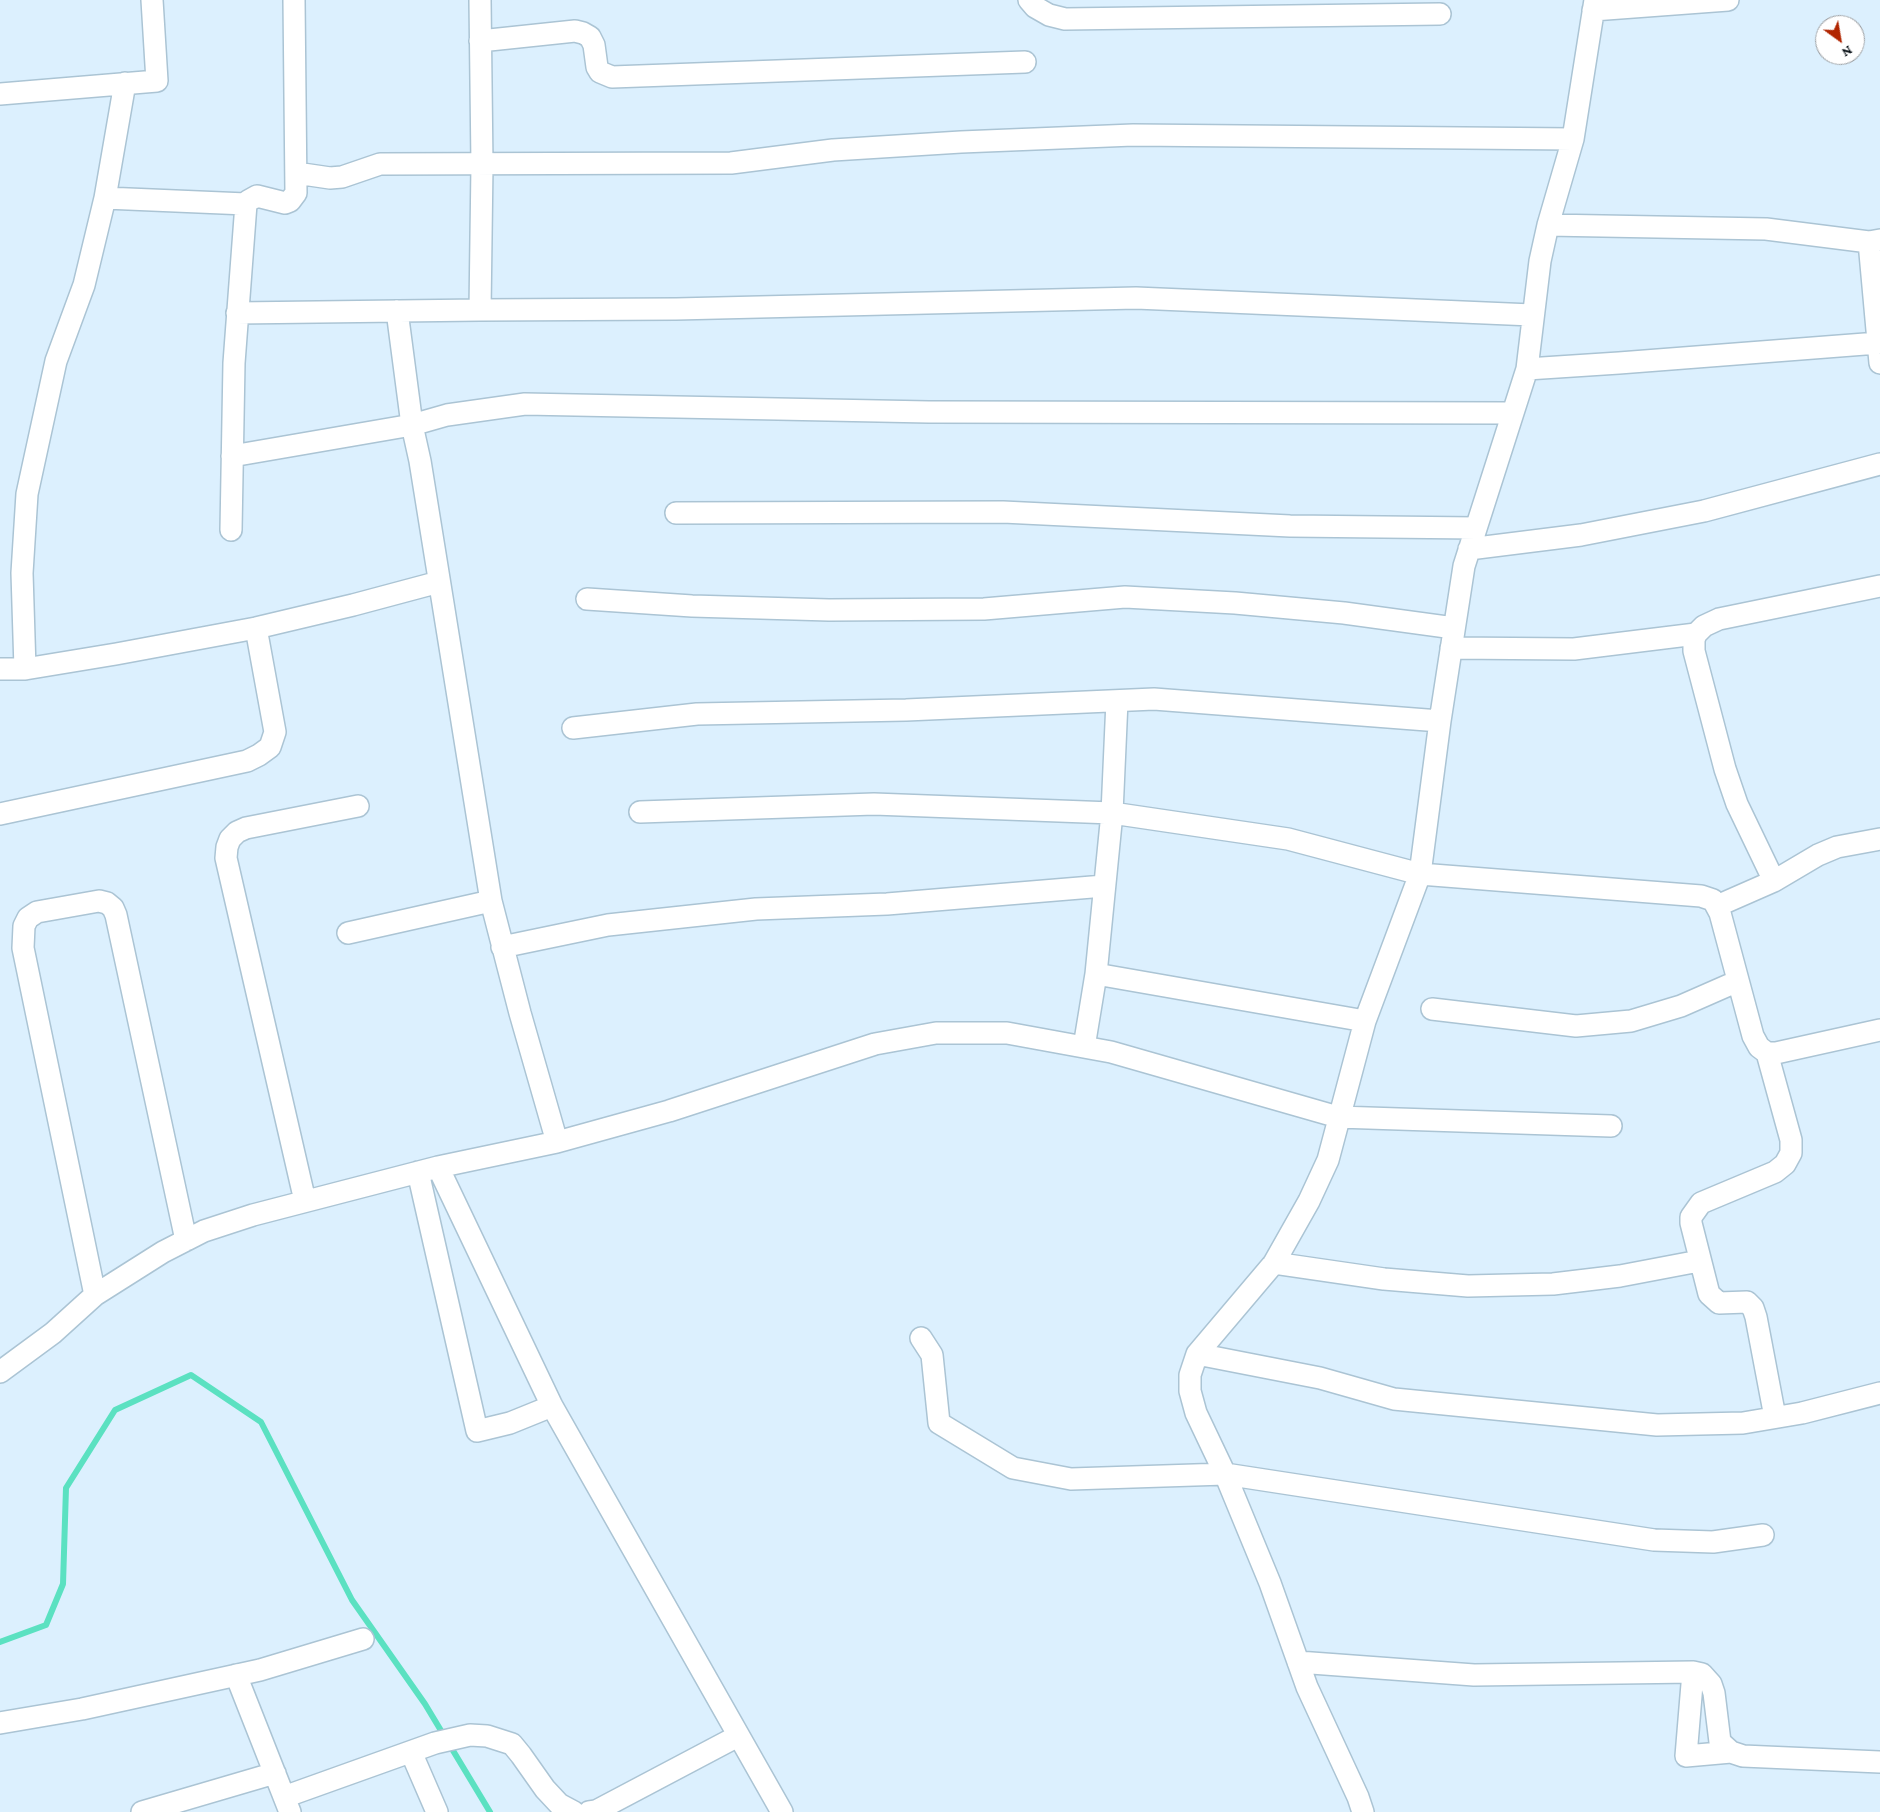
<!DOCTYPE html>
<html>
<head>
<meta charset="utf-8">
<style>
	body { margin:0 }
	#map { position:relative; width:1880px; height:1812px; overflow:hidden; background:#dcf0fe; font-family:"Crimson Pro",serif }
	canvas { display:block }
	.north { position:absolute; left:1815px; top:15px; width:50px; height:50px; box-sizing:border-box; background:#fff; border:1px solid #9b9ea1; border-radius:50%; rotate:148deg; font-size:14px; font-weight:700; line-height:20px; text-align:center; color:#050d13 }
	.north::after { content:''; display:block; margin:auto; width:18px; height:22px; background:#b12500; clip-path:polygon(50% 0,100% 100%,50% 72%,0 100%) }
</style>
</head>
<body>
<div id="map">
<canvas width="1880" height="1812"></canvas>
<div class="north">N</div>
</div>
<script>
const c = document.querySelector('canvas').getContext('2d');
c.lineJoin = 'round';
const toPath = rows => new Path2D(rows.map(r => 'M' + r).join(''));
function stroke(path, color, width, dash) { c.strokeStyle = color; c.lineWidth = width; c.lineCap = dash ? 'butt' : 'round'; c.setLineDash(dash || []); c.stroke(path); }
const stream = toPath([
	[0,1642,46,1625,63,1584,66,1488,115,1410,191,1375,261,1422,352,1600,425,1704,490,1812]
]);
const minor = toPath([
	[480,0,482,165,480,310,676,309,1136,298,1532,315],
	[1029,0,1035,7,1049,15,1065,19,1440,14],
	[1593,10,1728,0],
	[480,41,575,31,583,33,590,37,594,45,597,67,600,72,612,77,1025,62],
	[0,94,157,81,152,0],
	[296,173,330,178,342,177,380,164,731,163,833,150,961,142,1133,135,1573,139],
	[105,198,246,204],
	[1548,225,1766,229,1869,242,1880,240],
	[1869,242,1880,363],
	[237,313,480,310],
	[1527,369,1619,363,1878,343],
	[232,456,412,425,397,311],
	[676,513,1003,512,1290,526,1476,528],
	[231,530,234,363,246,204,248,201,257,196,285,203,290,201,296,193,294,0],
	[1469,549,1581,535,1704,511,1880,464],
	[587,599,692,606,829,610,984,609,1125,597,1235,603,1344,613,1454,628],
	[1451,648,1574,649,1696,634],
	[0,669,25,669,116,654,256,628,353,605,439,582],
	[25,669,22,573,27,494,56,361,84,285,105,198,125,83],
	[573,728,697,714,906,710,1154,699,1440,721],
	[640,812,874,804,1112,813,1288,839,1420,874,1701,896,1713,900,1720,913,1753,1036,1759,1047,1767,1053,1776,1053,1880,1030],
	[0,814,247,761,259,755,270,747,275,732,256,628],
	[1774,881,1737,804,1725,769,1694,651,1694,640,1696,634,1704,626,1719,619,1880,586],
	[1717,906,1774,881,1818,855,1837,847,1880,839],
	[348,933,491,901],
	[502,947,608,925,756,909,887,904,1104,886],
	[1096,974,1365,1021],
	[1432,1009,1576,1026,1631,1021,1681,1006,1738,981],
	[1084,1047,1096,974,1112,813,1117,701],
	[1767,1053,1791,1140,1791,1153,1785,1164,1775,1172,1701,1203,1691,1217,1691,1223,1709,1294,1719,1303,1747,1302,1753,1308,1756,1317,1775,1417],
	[557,1142,520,1013,491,901,420,461,412,425,447,415,525,404,929,412,1512,413],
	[438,1167,552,1406,782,1812],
	[418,1172,477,1431,510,1423,552,1406],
	[305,1201,226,858,227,847,230,839,237,832,246,828,358,806],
	[1274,1263,1384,1279,1468,1286,1553,1284,1620,1276,1699,1261],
	[95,1295,23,948,24,926,28,918,37,912,99,901,107,903,113,908,116,915,186,1240],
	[921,1338,932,1355,939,1423,1013,1468,1071,1479,1225,1474,1654,1540,1713,1542,1763,1535],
	[1197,1354,1320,1378,1394,1399,1657,1425,1743,1423,1802,1413,1880,1393],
	[0,1372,53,1333,95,1295,163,1252,204,1231,253,1215,438,1167,557,1142,669,1111,875,1044,936,1033,1007,1033,1111,1052,1338,1117,1611,1126],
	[1298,1662,1474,1675,1693,1672,1702,1674,1711,1684,1714,1693,1720,1742,1731,1752,1743,1756,1880,1762],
	[1693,1672,1686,1756,1731,1752],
	[236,1675,290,1812],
	[0,1723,82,1709,260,1670,363,1639],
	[411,1752,437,1812],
	[284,1797,435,1743,470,1735,487,1736,512,1744,521,1755,545,1789,559,1804,574,1812],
	[142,1812,275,1773],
	[589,1812,596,1811,738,1736],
	[1363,1812,1358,1797,1307,1687,1270,1583,1225,1474,1196,1413,1190,1391,1190,1375,1197,1354,1274,1263,1309,1201,1328,1160,1365,1021,1420,874,1440,721,1464,566,1527,369,1540,261,1548,225,1573,139,1595,0]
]);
stroke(stream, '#5be1c1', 6);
stroke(minor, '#abc4d4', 24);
stroke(minor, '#fff', 21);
</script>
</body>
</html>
